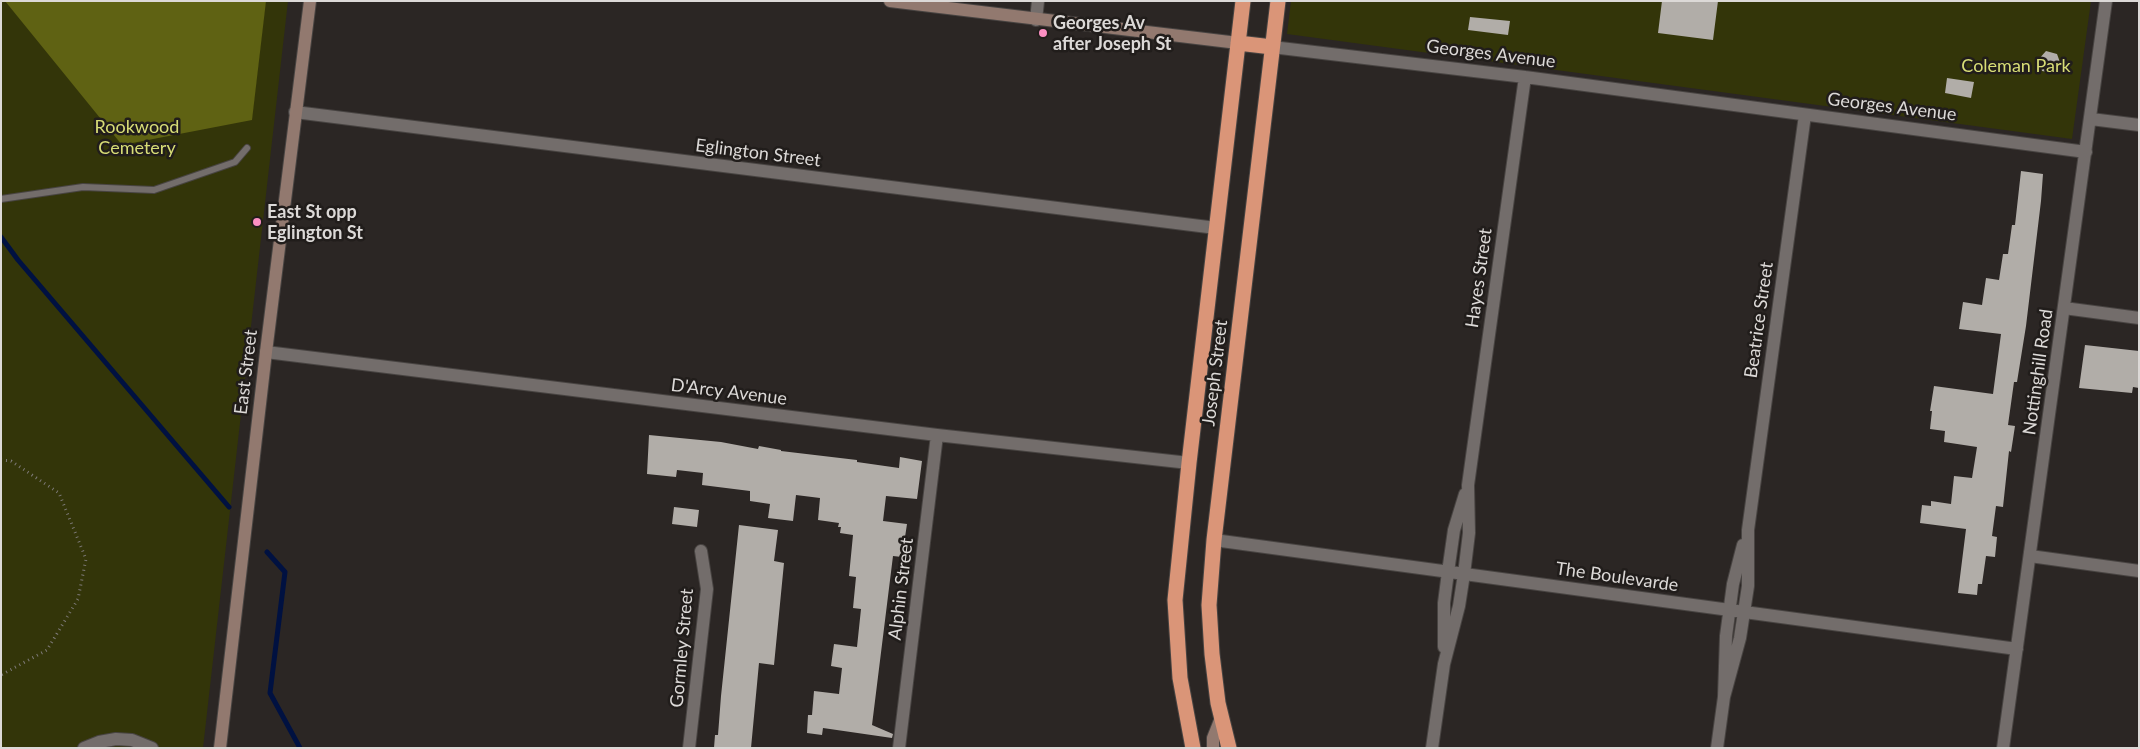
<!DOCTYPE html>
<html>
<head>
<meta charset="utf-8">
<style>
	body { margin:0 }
	#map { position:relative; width:2140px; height:749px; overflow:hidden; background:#2b2624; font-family:Lato,sans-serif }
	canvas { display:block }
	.frame { position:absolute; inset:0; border:2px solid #dcd9d7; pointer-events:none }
</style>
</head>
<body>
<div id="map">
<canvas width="2140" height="749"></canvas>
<div class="frame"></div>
</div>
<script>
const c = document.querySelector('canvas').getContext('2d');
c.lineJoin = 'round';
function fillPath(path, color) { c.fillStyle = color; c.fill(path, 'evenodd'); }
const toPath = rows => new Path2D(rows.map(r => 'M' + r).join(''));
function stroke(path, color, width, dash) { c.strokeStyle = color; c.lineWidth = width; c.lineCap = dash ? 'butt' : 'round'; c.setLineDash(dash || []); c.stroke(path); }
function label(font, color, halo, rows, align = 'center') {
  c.font = font + ' Lato,sans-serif'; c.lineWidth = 5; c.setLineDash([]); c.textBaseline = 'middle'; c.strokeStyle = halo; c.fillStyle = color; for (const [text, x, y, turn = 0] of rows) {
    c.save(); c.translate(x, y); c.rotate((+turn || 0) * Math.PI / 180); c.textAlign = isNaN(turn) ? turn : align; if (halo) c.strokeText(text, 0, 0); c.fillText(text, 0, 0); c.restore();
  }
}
const green = toPath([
	[1,1,288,1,203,748,1,748],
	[1291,1,2091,1,2072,139,1287,34]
]);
const forest = toPath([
	[5,1,266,1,252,120,122,145]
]);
const stream = toPath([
	[1,237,18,260,229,507],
	[267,552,285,572,270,693,300,748]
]);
const building = toPath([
	[1662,1,1718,1,1713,40,1658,33],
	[1470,17,1510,21,1508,35,1468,30],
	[2046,51,2057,54,2061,65,2053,73,2042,71,2038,60],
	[1947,78,1974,82,1971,98,1945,93],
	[2021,171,2043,174,2041,201,2026,326,2017,382,2014,382,2008,425,2015,426,2011,452,2009,451,2003,507,1996,506,1992,536,1997,537,1995,557,1986,556,1982,584,1978,584,1977,595,1958,593,1966,529,1920,523,1922,505,1931,506,1931,501,1951,504,1954,476,1972,478,1977,447,1944,442,1945,431,1930,429,1932,411,1930,411,1934,386,1993,394,2001,334,1959,329,1963,302,1982,305,1986,278,1999,280,2003,254,2008,254,2012,225,2015,225],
	[2085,345,2139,351,2139,388,2133,387,2132,393,2079,388],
	[649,435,721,442,758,449,759,446,781,450,781,451,857,460,857,462,899,468,900,457,922,461,917,499,886,496,883,521,907,524,902,557,893,556,872,725,893,734,892,738,823,728,822,735,807,733,808,715,812,715,814,691,839,694,842,668,831,666,834,644,857,647,861,609,853,608,856,577,849,576,853,535,840,533,841,527,838,527,839,523,818,520,820,498,796,495,793,521,768,518,770,504,750,501,750,491,702,485,703,473,677,470,676,477,647,474],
	[674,507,699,510,697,527,672,524],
	[739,525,778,530,774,561,784,563,774,665,759,663,751,748,714,748,715,735,718,735,721,696]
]);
const path = toPath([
	[1,460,11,461,59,493,86,559,78,599,47,650,1,675]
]);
const lane = toPath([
	[1,199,83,187,154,190,235,162,247,148]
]);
const street = toPath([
	[1036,20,1038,1],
	[1272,47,1525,77,2086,152],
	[295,112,1216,228],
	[2091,119,2139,125],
	[2064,308,2139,318],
	[266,352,937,435,1189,463],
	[1214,540,2017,649],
	[2030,556,2139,571],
	[1444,647,1444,603,1448,572,1454,530,1465,494],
	[1724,697,1740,638,1748,586,1748,530,1805,115],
	[84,748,99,742,116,739,132,740,152,748],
	[689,748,707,589,701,551],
	[899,748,937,435],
	[1432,748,1444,664,1459,606,1464,574,1469,533,1468,485,1525,77],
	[1717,748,1724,697,1726,636,1733,584,1743,545],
	[2003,748,2106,1]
]);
const secondary = toPath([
	[890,1,1238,43],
	[220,748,266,352,310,1],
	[1213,748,1213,738,1221,718]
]);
const highway = toPath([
	[1238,43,1272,47],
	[1193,748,1180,678,1175,600,1189,463,1243,1],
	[1229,748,1218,703,1212,654,1209,605,1214,540,1278,1]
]);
const markers = [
	[1043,33,5,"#fc8fc2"],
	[257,222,5,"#fc8fc2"]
];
const poiNames = [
	["Georges Av",1053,23],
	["after Joseph St",1053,44],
	["East St opp",267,212],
	["Eglington St",267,233]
];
const streetNames = [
	["Georges Avenue",1491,54,7],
	["Georges Avenue",1892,107,7],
	["Eglington Street",758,153,7],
	["Hayes Street",1479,278,-82],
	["Beatrice Street",1759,320,-82],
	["East Street",246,372,-83],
	["Nottinghill Road",2038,372,-82],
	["Joseph Street",1215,373,-83],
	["D'Arcy Avenue",729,392,7],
	["The Boulevarde",1617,577,8],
	["Alphin Street",901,589,-83],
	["Gormley Street",682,648,-85]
];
const parkNames = [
	["Coleman Park",2016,66],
	["Rookwood",137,127],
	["Cemetery",137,148]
];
fillPath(green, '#333509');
fillPath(forest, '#5f6213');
stroke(stream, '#001141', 5);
fillPath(building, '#b1ada8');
stroke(lane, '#484442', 8);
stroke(street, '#484442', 14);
stroke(secondary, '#484442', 14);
stroke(highway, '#484442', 17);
stroke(path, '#7e7a78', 3, [1, 4]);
stroke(lane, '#736d6b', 6);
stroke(street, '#736d6b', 12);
stroke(secondary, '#92796f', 12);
stroke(highway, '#da9578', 15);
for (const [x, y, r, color] of markers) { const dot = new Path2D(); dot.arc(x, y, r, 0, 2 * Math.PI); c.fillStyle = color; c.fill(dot); stroke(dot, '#211d1b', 2); }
label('bold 18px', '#dcd9d7', '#211d1b', poiNames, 'left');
label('18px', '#dcd9d7', '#211d1b', streetNames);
label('18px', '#d8dd76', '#211d1b', parkNames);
</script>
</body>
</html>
